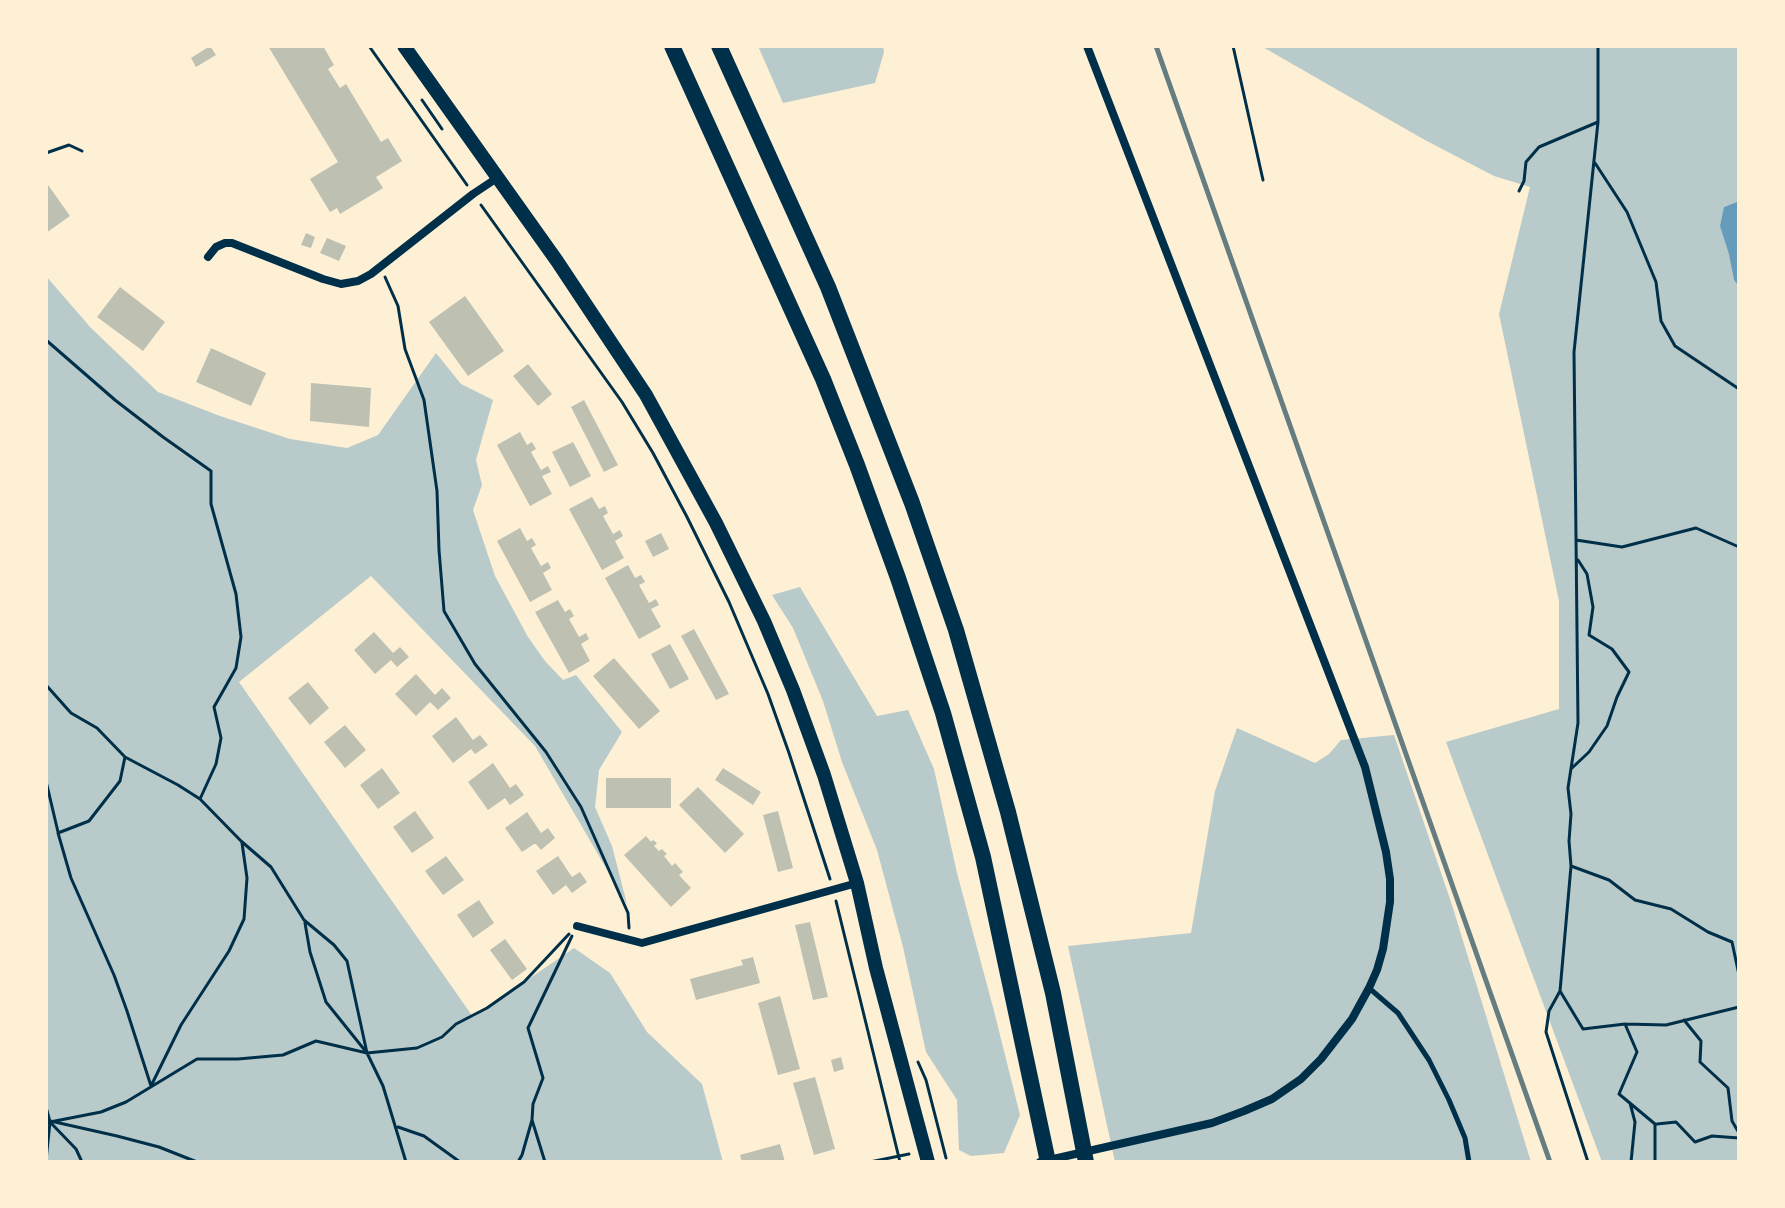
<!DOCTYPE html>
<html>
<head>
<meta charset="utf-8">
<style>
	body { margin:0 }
	#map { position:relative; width:1785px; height:1208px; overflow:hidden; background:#fdf0d5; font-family:Figtree,sans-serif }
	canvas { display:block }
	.frame { position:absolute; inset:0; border:48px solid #fdf0d5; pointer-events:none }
</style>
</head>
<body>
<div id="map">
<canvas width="1785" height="1208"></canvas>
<div class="frame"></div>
</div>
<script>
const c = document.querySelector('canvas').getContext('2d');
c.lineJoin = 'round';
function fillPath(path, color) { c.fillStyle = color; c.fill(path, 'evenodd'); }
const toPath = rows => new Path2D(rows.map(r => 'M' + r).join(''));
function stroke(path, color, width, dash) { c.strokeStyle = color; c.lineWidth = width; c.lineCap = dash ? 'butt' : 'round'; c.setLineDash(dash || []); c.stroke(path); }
const green = toPath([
	[758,46,883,46,884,52,875,83,783,103],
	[1261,46,1739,46,1739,201,1724,207,1734,280,1739,287,1739,1162,1602,1162,1446,742,1559,709,1559,601,1499,314,1530,187,1494,176,1423,139],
	[46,276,91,328,158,392,220,416,290,439,347,448,378,435,436,353,461,384,493,400,476,460,482,485,473,510,495,576,528,637,545,661,563,680,576,675,622,732,599,770,595,807,612,846,627,904,535,746,371,576,239,682,473,1017,574,948,610,973,647,1032,702,1084,723,1162,46,1162],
	[800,587,877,716,908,710,934,769,957,873,994,1011,1020,1115,1004,1153,971,1156,959,1150,957,1100,926,1052,903,947,877,850,842,762,823,701,793,628,772,595],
	[1237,728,1315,763,1329,754,1341,740,1394,735,1452,905,1531,1162,1115,1162,1068,946,1191,933,1215,791]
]);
const water = toPath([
	[1739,201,1739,287,1734,280,1729,254,1720,226,1724,207]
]);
const building = toPath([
	[210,46,216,55,196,67,191,58],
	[268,46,323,46,334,65,328,69,340,88,346,84,381,142,388,138,402,161,376,177,383,188,340,214,337,208,330,212,310,179,338,162],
	[46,182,70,216,46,233],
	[306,233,315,237,311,248,301,245],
	[327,238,346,246,339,261,320,253],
	[120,287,165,322,143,351,97,317],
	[465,296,504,351,468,376,429,322],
	[211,348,266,373,251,406,196,382],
	[528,364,552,394,538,406,513,376],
	[311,383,371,388,369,427,310,421],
	[584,400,618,465,604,472,571,407],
	[520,432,527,445,532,442,536,449,531,452,541,470,548,466,551,472,542,476,552,494,530,506,497,445],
	[573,442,591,476,570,487,552,452],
	[592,497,599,509,605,506,608,513,603,516,613,534,620,530,623,536,615,541,624,558,602,570,569,509],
	[520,528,527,541,532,538,536,545,531,548,541,566,548,562,551,568,543,573,552,590,530,602,497,541],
	[661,533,669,549,653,557,645,541],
	[628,565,635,578,641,575,645,582,639,585,649,603,656,599,659,605,651,609,661,627,639,639,605,578],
	[558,600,565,612,570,609,574,616,569,619,579,637,586,633,589,639,581,644,590,661,569,673,535,612],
	[694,629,729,694,716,700,681,636],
	[374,632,393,653,400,647,409,657,397,667,391,660,375,674,354,650],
	[670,644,689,679,670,689,651,654],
	[614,658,660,711,639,729,593,676],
	[416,674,435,695,442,688,451,698,438,710,430,702,416,716,395,694],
	[308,682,329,708,310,725,288,698],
	[456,717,473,740,480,735,488,745,475,754,471,749,453,763,432,736],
	[345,725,366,750,345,768,324,742],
	[493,763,510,788,516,784,524,795,510,805,505,798,488,810,468,782],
	[382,768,400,793,378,809,360,785],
	[723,768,761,792,753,805,715,780],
	[606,778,671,778,671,808,606,808],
	[698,787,744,834,725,853,679,805],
	[415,811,434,838,412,853,393,827],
	[778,811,793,868,778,872,763,815],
	[527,812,541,833,548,828,555,838,541,850,536,844,534,844,522,852,505,828],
	[646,836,651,842,653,840,657,843,654,846,659,851,662,849,667,854,664,856,672,866,675,863,683,872,679,875,691,888,671,907,624,855],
	[446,856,464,880,443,895,425,871],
	[558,856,572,877,580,872,587,882,572,893,566,885,553,895,536,871],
	[479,900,494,923,473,938,457,915],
	[810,922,828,997,813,1000,795,925],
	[505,939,527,969,512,980,490,950],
	[753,957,760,983,696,1000,690,979,743,965,741,960],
	[780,996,800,1069,778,1075,758,1003],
	[841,1057,844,1069,834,1072,831,1060],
	[815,1077,835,1149,814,1155,793,1083],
	[780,1144,785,1162,742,1162,740,1155]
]);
const path = toPath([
	[369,46,467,185],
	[1233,46,1263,180],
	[1598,46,1598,122,1574,352,1578,723,1568,788,1571,814,1569,841,1571,866,1560,991,1583,1029,1625,1024,1637,1052,1619,1094,1655,1124,1655,1162],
	[422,100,442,129],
	[46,153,69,145,82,151],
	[1595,163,1627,212,1656,282,1661,321,1675,346,1739,389],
	[1519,191,1524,181,1526,162,1539,147,1598,122],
	[481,205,622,402,653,453,687,517,729,602,768,694,789,753,830,879],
	[385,277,398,306,405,349,424,400,437,491,439,550,444,611,475,664,546,752,581,807,628,913,629,928],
	[46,340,115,400,163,437,211,471,211,504,236,594,241,637,236,668,214,707,221,738,216,764,200,799],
	[1576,540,1622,547,1696,528,1739,547],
	[46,685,71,713,97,728,125,757,178,785,200,799,241,841,271,867,304,920,334,945,347,961,367,1053],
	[125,757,120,781,89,821,58,833,71,878,114,975,127,1011,151,1086],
	[1572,768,1589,752,1607,726,1617,697,1629,672,1612,649,1589,635,1593,607,1587,574,1578,560],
	[46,781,58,832],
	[1571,866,1609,880,1635,900,1671,909,1708,932,1732,942,1739,975],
	[836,901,900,1162],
	[305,923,310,952,326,1002,367,1053,383,1086,406,1162],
	[1560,991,1549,1011,1546,1032,1588,1162],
	[1684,1020,1701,1041,1700,1062,1728,1088,1732,1121,1739,1133],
	[1625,1024,1666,1025,1739,1007],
	[918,1062,926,1080,946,1158],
	[151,1086,181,1025,229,951,244,919,247,878,242,843],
	[1630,1103,1635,1122,1631,1162],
	[46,1107,50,1122,46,1160],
	[46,1120,117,1136,159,1147,197,1162],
	[50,1122,76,1149,82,1162],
	[46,1124,50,1122,101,1112,126,1102,197,1059,238,1059,283,1055,316,1041,367,1053,417,1048,442,1037,456,1024,487,1008,524,982,569,934],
	[1657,1124,1676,1122,1695,1142,1712,1136,1739,1138],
	[398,1127,424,1136,460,1162],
	[518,1162,522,1155,532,1120],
	[545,1162,532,1120,533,1104,543,1078,528,1028,572,936],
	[870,1162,909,1154]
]);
const service = toPath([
	[1369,988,1398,1013,1429,1060,1449,1100,1465,1138,1469,1162]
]);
const minor = toPath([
	[208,257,216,247,225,243,232,243,323,279,341,284,358,281,371,274,473,194,497,178],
	[577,926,642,943,857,883],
	[1040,1162,1212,1123,1244,1111,1272,1099,1301,1079,1321,1059,1352,1019,1369,988,1377,970,1383,949,1390,902,1390,879,1386,852,1365,767,1087,46]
]);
const secondary = toPath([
	[404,46,557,261,646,395,716,523,764,621,793,690,824,775,857,883,876,968,928,1162]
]);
const trunk = toPath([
	[672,46,823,379,857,465,898,578,943,713,983,857,1048,1162],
	[719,46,828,287,912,503,956,630,1008,812,1053,993,1086,1162]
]);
const rail = toPath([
	[1156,46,1550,1162]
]);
fillPath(green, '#b9caca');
fillPath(water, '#669bbc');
fillPath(building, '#bec0b2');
stroke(path, '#003049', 3);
stroke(service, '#003049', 5);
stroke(minor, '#003049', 8);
stroke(secondary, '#003049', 14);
stroke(trunk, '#003049', 16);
stroke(rail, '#657d81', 5);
</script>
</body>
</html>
